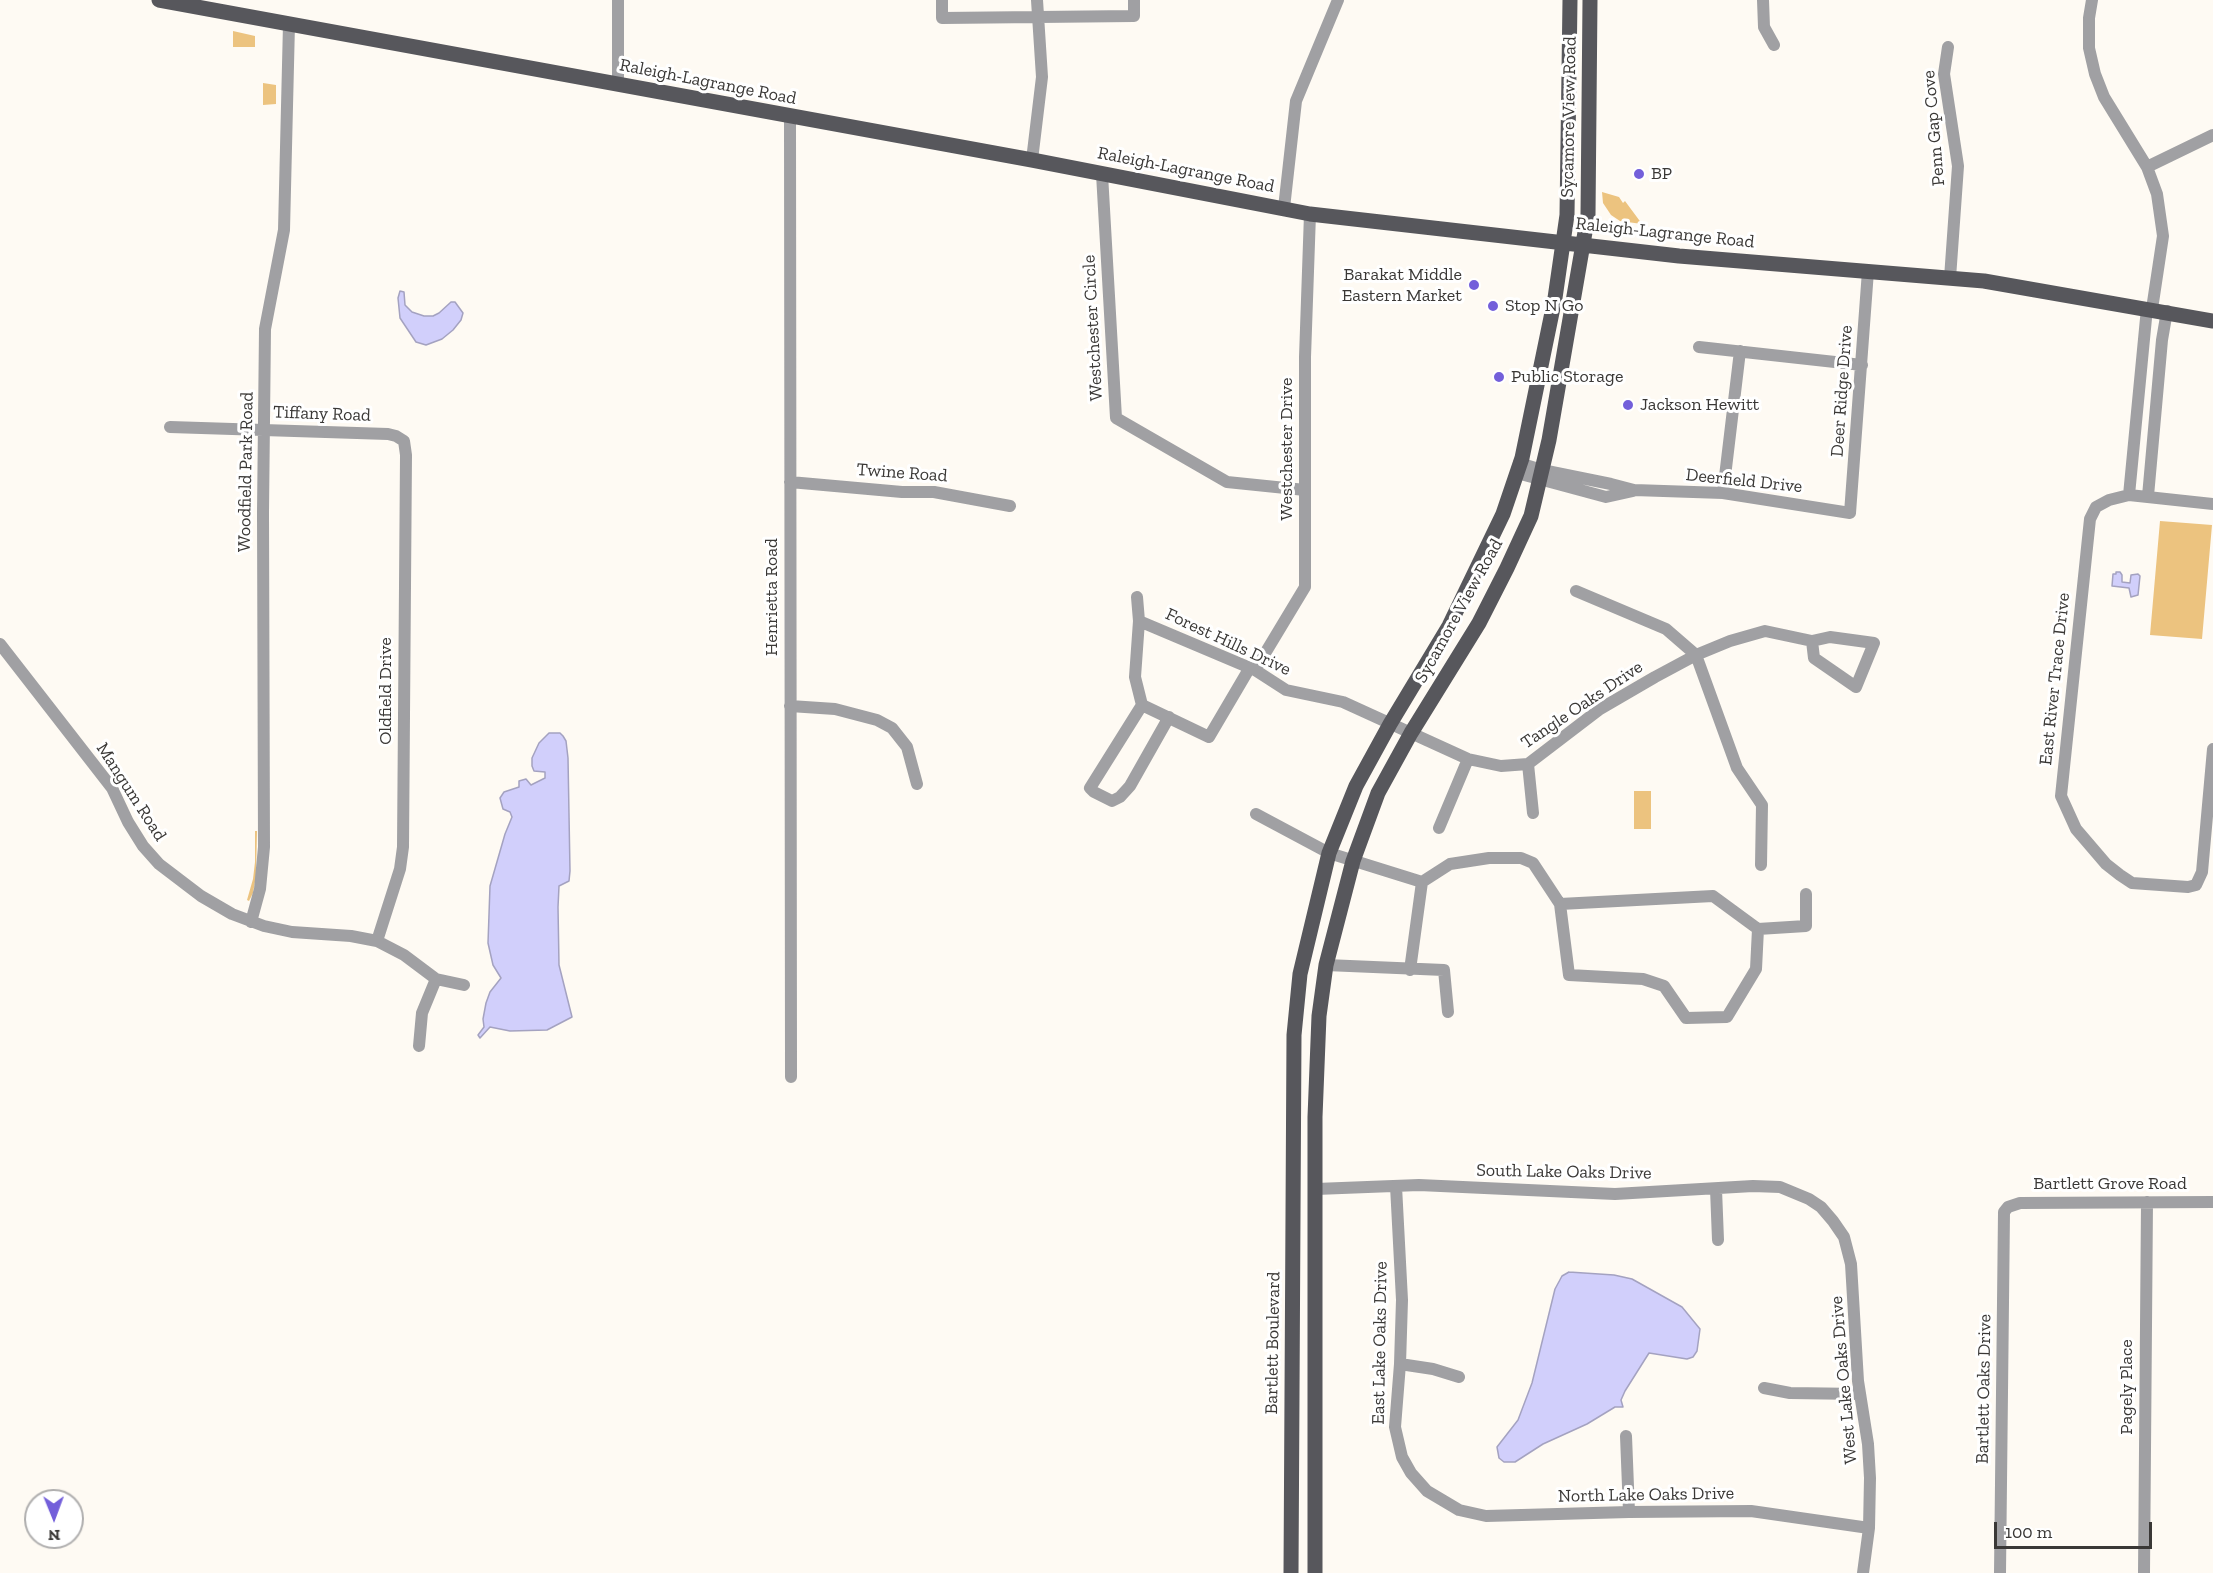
<!DOCTYPE html>
<html>
<head>
<meta charset="utf-8">
<style>
	body { margin:0 }
	#map { position:relative; width:2213px; height:1573px; overflow:hidden; background:#fefaf3; font-family:"Zilla Slab",serif }
	canvas { display:block }
	.north { position:absolute; left:24px; top:1489px; width:60px; height:60px; box-sizing:border-box; background:#fff; border:2px solid #b0afaf; border-radius:50%; rotate:179deg; font-size:16px; font-weight:700; line-height:24px; text-align:center; color:#3a3836 }
	.north::after { content:''; display:block; margin:auto; width:21px; height:27px; background:#735fda; clip-path:polygon(50% 0,100% 100%,50% 72%,0 100%) }
	.scale { position:absolute; left:1994px; top:1522px; width:158px; height:27px; box-sizing:border-box; border:3px solid #3a3836; border-top:0; padding-left:8px; font-size:18px; line-height:21px; white-space:nowrap; color:#3a3836; -webkit-text-stroke:4px #fff; paint-order:stroke }
</style>
</head>
<body>
<div id="map">
<canvas width="2213" height="1573"></canvas>
<div class="north">N</div>
<div class="scale">100 m</div>
</div>
<script>
const c = document.querySelector('canvas').getContext('2d');
c.lineJoin = 'round';
function fillPath(path, color) { c.fillStyle = color; c.fill(path, 'evenodd'); }
const toPath = rows => new Path2D(rows.map(r => 'M' + r).join(''));
function stroke(path, color, width, dash) { c.strokeStyle = color; c.lineWidth = width; c.lineCap = dash ? 'butt' : 'round'; c.setLineDash(dash || []); c.stroke(path); }
function label(font, color, halo, rows, align = 'center') {
  c.font = font + ' "Zilla Slab",serif'; c.lineWidth = 6; c.setLineDash([]); c.textBaseline = 'middle'; c.strokeStyle = halo; c.fillStyle = color; for (const [text, x, y, turn = 0] of rows) {
    c.save(); c.translate(x, y); c.rotate((+turn || 0) * Math.PI / 180); c.textAlign = isNaN(turn) ? turn : align; if (halo) c.strokeText(text, 0, 0); c.fillText(text, 0, 0); c.restore();
  }
}
const green = toPath([
	[233,31,255,36,255,47,233,47],
	[263,83,276,85,276,104,263,105],
	[1602,192,1619,197,1623,203,1625,201,1642,224,1620,221,1611,215,1603,203],
	[2160,521,2212,525,2202,639,2150,635],
	[1634,791,1651,791,1651,829,1634,829],
	[255,831,257,831,256,876,253,893,249,901,247,900,253,879,255,862]
]);
const water = toPath([
	[400,291,404,292,405,305,412,312,424,316,433,316,439,313,451,302,455,302,463,313,461,320,453,330,442,339,426,345,416,342,400,318,398,298,400,291],
	[2116,572,2120,572,2122,575,2122,582,2130,583,2131,575,2138,574,2140,576,2138,595,2131,597,2129,588,2112,586,2113,574,2116,574,2116,572],
	[549,733,560,733,563,736,566,741,568,758,570,871,569,881,559,886,558,907,559,965,572,1017,547,1030,510,1031,490,1027,480,1038,478,1035,484,1027,483,1019,486,1003,490,992,501,978,493,965,488,943,490,886,505,834,512,817,510,812,503,809,500,798,504,792,519,787,519,781,526,779,531,785,545,778,545,772,534,771,532,766,532,758,539,743,549,733],
	[1569,1272,1614,1275,1632,1279,1682,1307,1700,1329,1697,1351,1693,1357,1687,1359,1649,1353,1625,1391,1621,1400,1623,1407,1615,1407,1587,1424,1543,1444,1515,1462,1504,1462,1499,1458,1497,1447,1518,1420,1532,1383,1555,1289,1562,1276,1569,1272]
]);
const minor = toPath([
	[942,0,942,18,1134,16,1134,0],
	[1763,0,1764,27,1774,45],
	[2092,0,2089,18,2089,48,2095,74,2104,97,2147,167,2157,194,2163,236,2152,309],
	[1948,47,1944,74,1958,166,1950,278],
	[618,85,618,0],
	[790,117,791,1077],
	[1032,160,1042,77,1037,0],
	[2147,167,2213,135],
	[1102,174,1116,418,1227,482,1305,490],
	[1284,208,1296,101,1338,0],
	[1699,347,1862,365],
	[170,427,388,434,396,436,404,441,406,455,403,847,400,869,377,941],
	[1519,463,1542,470,1611,484,1634,490,1723,493,1850,513,1868,271],
	[1517,473,1606,497,1633,491],
	[790,482,902,492,934,492,1010,506],
	[1723,493,1740,351],
	[2129,495,2147,308],
	[2148,496,2162,340,2167,311],
	[2213,504,2129,495,2109,500,2096,507,2090,519,2061,796,2076,829,2106,864,2120,875,2132,883,2188,887,2196,885,2202,872,2213,749],
	[1576,591,1666,629,1696,655,1737,768,1762,805,1761,865],
	[1137,597,1139,621,1135,677,1142,705,1090,788,1094,792,1112,801,1120,797,1130,786,1169,717],
	[1139,621,1255,670,1286,690,1343,702,1468,759,1501,766,1528,764,1600,709,1655,677,1696,655,1730,641,1765,631,1812,641,1814,658,1856,687,1874,643,1830,637,1812,641],
	[0,644,112,788,128,822,143,846,159,864,201,896,232,914,264,926,292,932,351,936,377,941,404,955,436,979,464,985],
	[1255,670,1305,587,1305,357,1310,214],
	[1142,705,1209,737,1249,669],
	[790,706,835,709,877,720,892,728,907,747,917,784],
	[1528,764,1533,813],
	[1256,814,1329,853,1422,882,1450,864,1489,858,1521,858,1533,863,1560,904,1569,975,1643,979,1664,986,1686,1018,1727,1017,1756,969,1758,929],
	[1439,828,1468,759],
	[1560,904,1713,896,1758,929],
	[251,922,260,889,264,847,263,512,265,329,284,230,289,24],
	[1758,929,1806,926,1806,894],
	[1326,965,1444,970,1448,1012],
	[1410,970,1422,882],
	[419,1046,422,1013,436,979],
	[1396,1186,1402,1300,1400,1364,1395,1427,1402,1457,1411,1473,1427,1491,1459,1510,1486,1516,1629,1512,1751,1511,1869,1528],
	[1316,1189,1419,1185,1615,1194,1753,1186,1780,1187,1809,1199,1821,1207,1833,1221,1844,1237,1851,1264,1858,1381,1868,1444,1870,1478,1869,1528,1863,1573],
	[1716,1189,1718,1240],
	[1400,1364,1433,1369,1459,1377],
	[1764,1388,1790,1393,1860,1394],
	[1626,1436,1629,1512],
	[2000,1573,2004,1212,2008,1207,2020,1203,2213,1202],
	[2144,1573,2147,1202]
]);
const major = toPath([
	[159,0,1032,160,1310,214,1679,256,1984,281,2213,321],
	[1291,1573,1294,1035,1300,974,1329,853,1356,786,1390,724,1449,626,1503,514,1522,458,1555,298,1567,215,1570,0],
	[1315,1573,1315,1117,1319,1016,1326,965,1353,861,1378,793,1411,733,1479,623,1507,568,1531,516,1549,440,1588,215,1590,0]
]);
const markers = [
	[1639,174,6,"#735fda"],
	[1474,285,6,"#735fda"],
	[1493,306,6,"#735fda"],
	[1499,377,6,"#735fda"],
	[1628,405,6,"#735fda"]
];
const streetNames = [
	["Raleigh-Lagrange Road",708,82,11],
	["Sycamore View Road",1569,117,-89],
	["Penn Gap Cove",1934,128,-95],
	["Raleigh-Lagrange Road",1186,170,11],
	["Raleigh-Lagrange Road",1665,233,6],
	["Westchester Circle",1093,328,-93],
	["Deer Ridge Drive",1842,391,-86],
	["Tiffany Road",322,414,2],
	["Westchester Drive",1287,449,-90],
	["Woodfield Park Road",246,472,-89],
	["Twine Road",902,473,4],
	["Deerfield Drive",1744,481,6],
	["Henrietta Road",772,597,-90],
	["Sycamore View Road",1459,611,-61],
	["Forest Hills Drive",1228,642,25],
	["East River Trace Drive",2055,679,-84],
	["Oldfield Drive",386,691,-90],
	["Tangle Oaks Drive",1582,705,-34],
	["Mangum Road",131,792,57],
	["South Lake Oaks Drive",1564,1172,1],
	["Bartlett Grove Road",2110,1184],
	["Bartlett Boulevard",1273,1343,-89],
	["East Lake Oaks Drive",1380,1343,-89],
	["West Lake Oaks Drive",1844,1380,-95],
	["Pagely Place",2127,1387,-90],
	["Bartlett Oaks Drive",1984,1389,-89],
	["North Lake Oaks Drive",1646,1495,-1]
];
const poiNames = [
	["BP",1651,174],
	["Barakat Middle",1462,275,"right"],
	["Eastern Market",1462,296,"right"],
	["Stop N Go",1505,306],
	["Public Storage",1511,377],
	["Jackson Hewitt",1640,405]
];
fillPath(green, '#ecc37f');
fillPath(water, '#d1cffb');
stroke(water, '#a4a2c0', 1.5);
stroke(minor, '#a0a0a3', 12);
stroke(major, '#57575c', 15);
for (const [x, y, r, color] of markers) { const dot = new Path2D(); dot.arc(x, y, r, 0, 2 * Math.PI); c.fillStyle = color; c.fill(dot); stroke(dot, '#fff', 2); }
label('18px', '#3a3836', '#fff', streetNames);
label('18px', '#3a3836', '#fff', poiNames, 'left');
</script>
</body>
</html>
